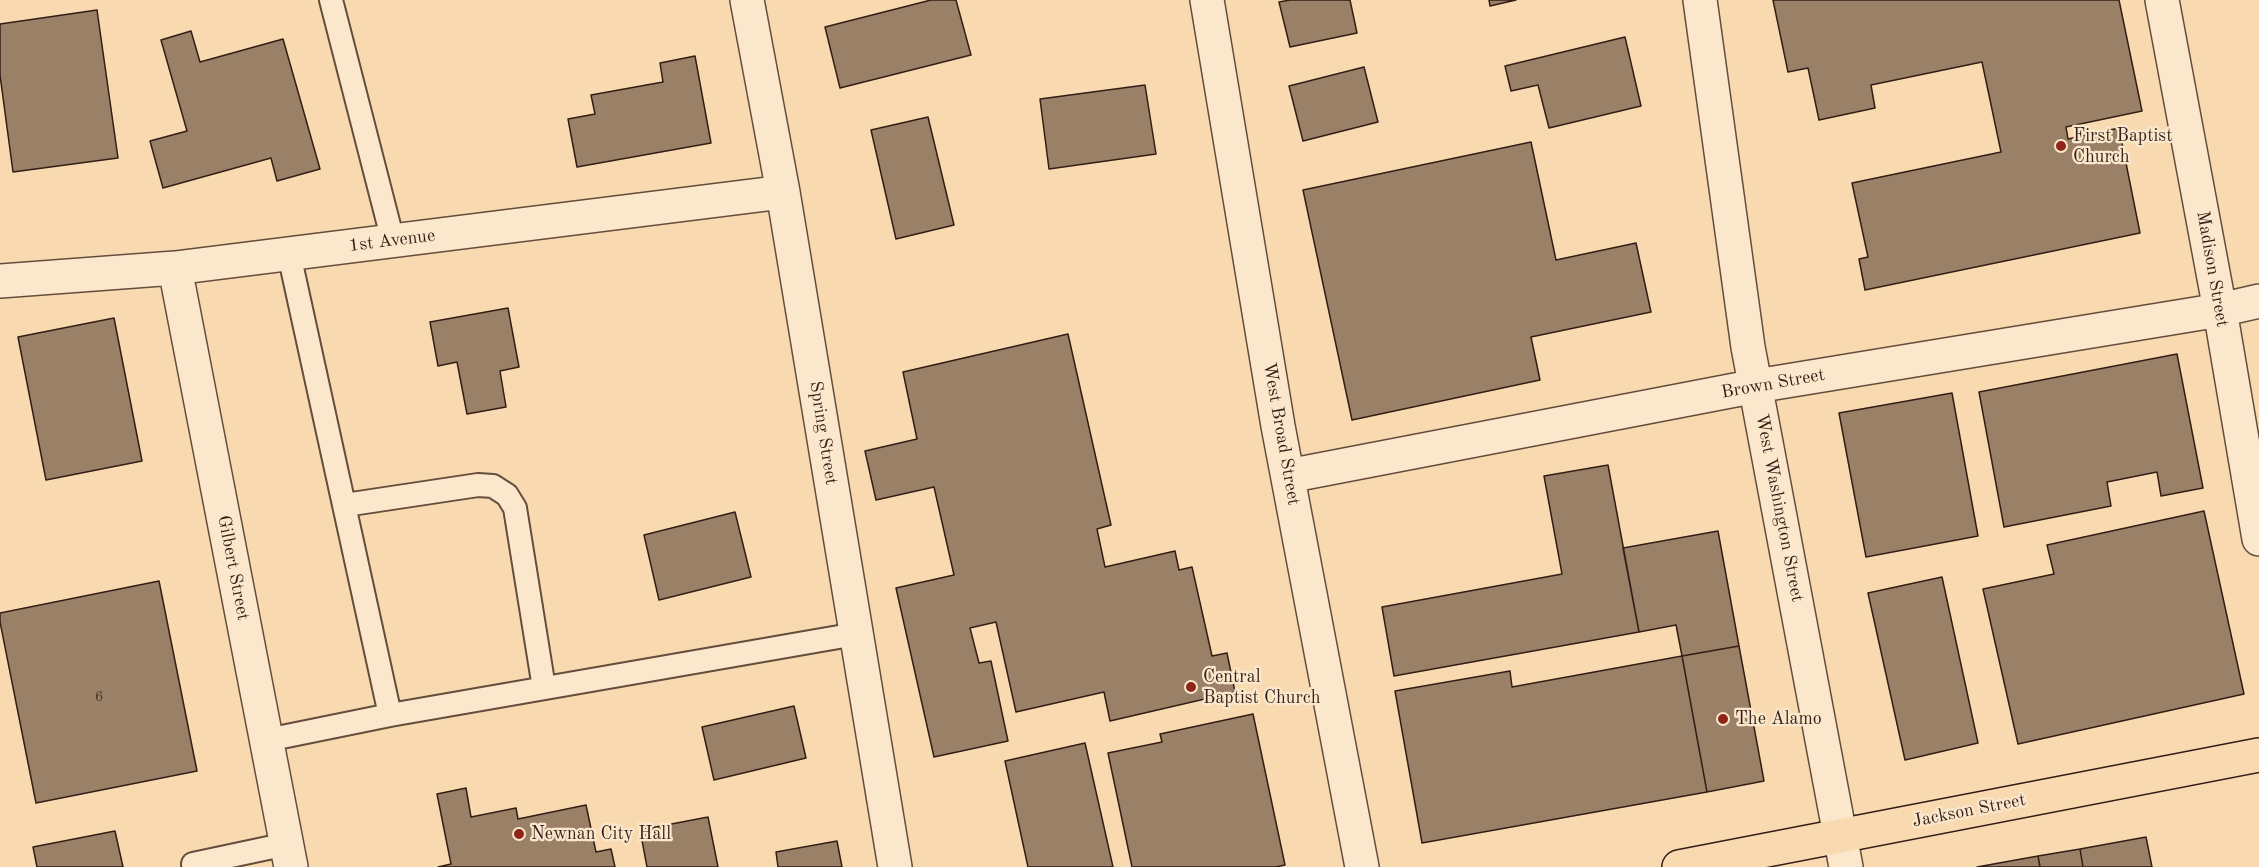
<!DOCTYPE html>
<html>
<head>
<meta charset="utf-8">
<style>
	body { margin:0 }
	canvas { display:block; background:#f9dab0 }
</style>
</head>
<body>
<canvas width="2259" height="867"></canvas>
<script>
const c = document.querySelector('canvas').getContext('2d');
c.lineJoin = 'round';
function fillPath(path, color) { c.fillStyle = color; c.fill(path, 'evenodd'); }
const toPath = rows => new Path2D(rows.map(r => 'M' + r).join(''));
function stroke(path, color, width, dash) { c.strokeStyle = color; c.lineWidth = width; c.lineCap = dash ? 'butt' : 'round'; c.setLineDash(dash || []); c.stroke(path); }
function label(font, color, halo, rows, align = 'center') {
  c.font = font + ' "Old Standard TT",serif'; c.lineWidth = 4.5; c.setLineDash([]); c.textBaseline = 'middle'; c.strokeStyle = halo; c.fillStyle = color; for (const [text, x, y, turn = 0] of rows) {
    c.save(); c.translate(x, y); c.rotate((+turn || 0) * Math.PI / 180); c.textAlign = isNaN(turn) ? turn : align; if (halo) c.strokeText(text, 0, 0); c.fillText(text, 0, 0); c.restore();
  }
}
const building = toPath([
	[931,0,956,0,971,55,840,88,825,27,931,0],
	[1290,0,1350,0,1357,33,1290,47,1279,2,1290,0],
	[1489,0,1516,0,1490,6,1489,0],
	[1773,0,2119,0,2142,111,2066,127,2068,139,2119,128,2140,233,1865,290,1859,259,1868,257,1852,183,2001,152,1982,62,1871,85,1875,108,1819,120,1808,68,1788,72,1773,0],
	[97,10,118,158,13,172,0,75,0,24,97,10],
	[191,31,200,62,283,39,320,169,277,181,271,158,163,188,150,141,187,131,161,40,191,31],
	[1625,37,1641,106,1549,128,1538,85,1511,91,1505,66,1625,37],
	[695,56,711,143,577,167,568,119,595,114,591,95,663,82,660,63,695,56],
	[1364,67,1378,122,1303,141,1289,86,1364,67],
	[1145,85,1156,154,1049,169,1040,99,1145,85],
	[928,117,954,225,896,239,871,130,928,117],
	[1531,142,1556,260,1636,243,1651,312,1531,337,1540,380,1352,420,1303,190,1531,142],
	[508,308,519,367,500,371,506,407,467,414,457,362,438,366,430,322,508,308],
	[114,318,142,461,46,480,18,337,114,318],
	[1068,334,1111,525,1097,529,1105,567,1175,551,1179,570,1192,567,1212,656,1227,653,1235,692,1110,721,1104,692,1016,712,996,622,970,628,979,663,991,661,1008,741,934,757,896,588,954,575,934,487,876,500,865,451,917,439,903,372,1068,334],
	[2177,354,2203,488,2161,496,2157,472,2107,482,2111,506,2004,527,1979,392,2177,354],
	[1952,393,1978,536,1866,557,1839,413,1952,393],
	[1608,465,1639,632,1394,676,1382,607,1562,574,1544,476,1608,465],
	[2204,511,2244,694,2018,744,1983,589,2054,574,2047,545,2204,511],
	[735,512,751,577,659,600,644,535,735,512],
	[1718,531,1739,646,1682,656,1676,625,1639,632,1623,548,1718,531],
	[1942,577,1978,743,1905,760,1868,593,1942,577],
	[159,581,197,771,36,803,0,622,0,613,159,581],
	[1739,646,1764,781,1707,792,1682,656,1739,646],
	[1682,656,1707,792,1422,843,1395,691,1510,671,1512,687,1682,656],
	[794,706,806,758,714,780,702,727,794,706],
	[1253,714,1285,865,1276,867,1132,867,1108,753,1162,742,1160,734,1253,714],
	[1085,743,1113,867,1028,867,1005,761,1085,743],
	[466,788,471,817,516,808,518,819,586,805,596,852,611,849,615,867,438,867,451,864,437,794,466,788],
	[708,817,718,867,647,867,640,830,708,817],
	[115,831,123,867,37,867,33,847,115,831],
	[2146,837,2152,867,2083,867,2080,849,2146,837],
	[837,841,842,867,778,867,776,852,837,841],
	[2080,849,2083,867,2040,867,2038,856,2080,849],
	[2038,856,2040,867,1977,867,2038,856]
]);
const service = toPath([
	[331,0,393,241],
	[289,254,390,715],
	[345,505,478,485,493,486,507,495,515,508,544,688],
	[267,740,390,715,856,634],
	[194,867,193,864,287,844]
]);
const minor = toPath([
	[747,0,783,192,895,867],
	[1207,0,1278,426,1362,867],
	[1700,0,1748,347,1846,867],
	[2162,0,2220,310,2259,539],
	[175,268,291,867],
	[0,281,175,268,783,192],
	[1288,476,1756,386,2220,310,2259,301]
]);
const primary = toPath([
	[1679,867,2259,755]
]);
const markers = [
	[2061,146,6,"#8f2418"],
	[1191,687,6,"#8f2418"],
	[1723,719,6,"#8f2418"],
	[519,834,6,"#8f2418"]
];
const numberNames = [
	["6",99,697]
];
const poiNames = [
	["First Baptist",2073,136],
	["Church",2073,157],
	["Central",1203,677],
	["Baptist Church",1203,698],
	["The Alamo",1735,719],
	["Newnan City Hall",531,834]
];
const streetNames = [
	["1st Avenue",392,241,-7],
	["Madison Street",2212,269,80],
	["Brown Street",1773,384,-10],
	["Spring Street",823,433,81],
	["West Broad Street",1281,434,80],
	["West Washington Street",1779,508,79],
	["Gilbert Street",233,568,79],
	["Jackson Street",1969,811,-11]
];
fillPath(building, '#998066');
stroke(building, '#321e16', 1.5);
stroke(service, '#644d3c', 26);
stroke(minor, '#644d3c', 36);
stroke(primary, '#321e16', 36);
stroke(service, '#fbe7cc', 22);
stroke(minor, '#fbe7cc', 33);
stroke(primary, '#f9dab0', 33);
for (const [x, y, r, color] of markers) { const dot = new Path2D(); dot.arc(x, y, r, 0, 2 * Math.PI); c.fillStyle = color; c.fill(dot); stroke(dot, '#fbe7cc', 2); }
label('15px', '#4c362a', null, numberNames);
label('18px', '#321e16', '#fbe7cc', poiNames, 'left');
label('18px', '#321e16', '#fbe7cc', streetNames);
</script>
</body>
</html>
